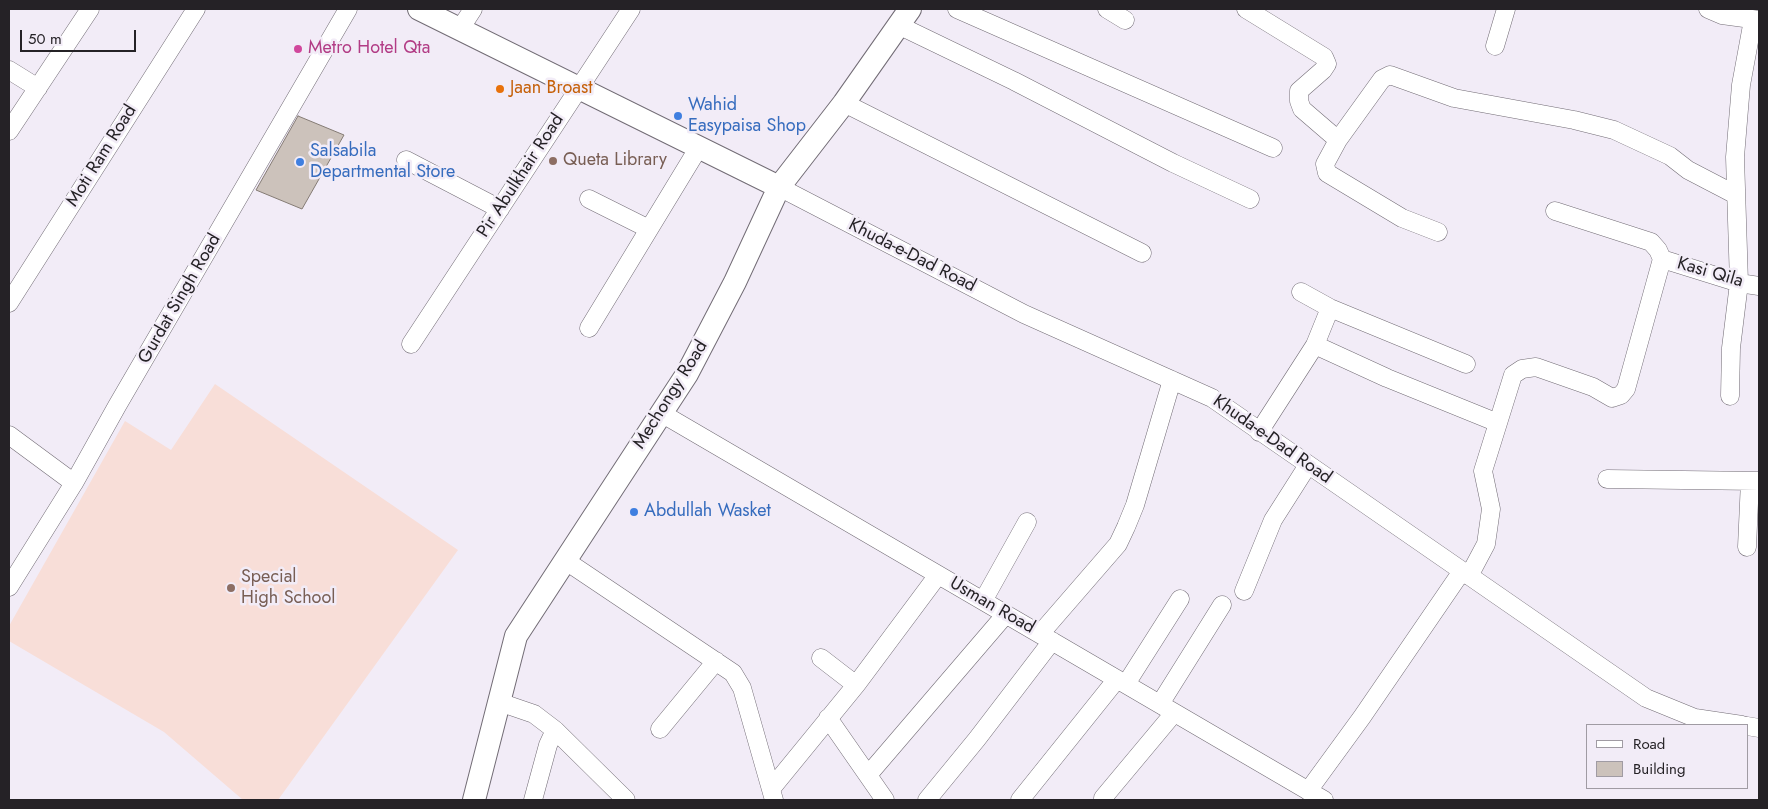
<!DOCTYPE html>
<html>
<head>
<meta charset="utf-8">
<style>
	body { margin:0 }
	#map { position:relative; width:1768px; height:809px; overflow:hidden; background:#f2ecf7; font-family:Jost,sans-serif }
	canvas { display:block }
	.frame { position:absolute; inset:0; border:10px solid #252226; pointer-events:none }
	.legend { position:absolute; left:1586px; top:724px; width:162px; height:65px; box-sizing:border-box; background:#f2ecf7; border:1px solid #a09ba3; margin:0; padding:6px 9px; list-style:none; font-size:15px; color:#252226 }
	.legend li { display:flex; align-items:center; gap:10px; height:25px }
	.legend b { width:25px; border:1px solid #a09ba3 }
	.scale { position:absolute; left:20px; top:30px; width:116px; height:22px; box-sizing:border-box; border:2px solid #252226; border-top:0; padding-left:6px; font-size:15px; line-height:18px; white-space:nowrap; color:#252226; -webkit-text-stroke:4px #f2ecf7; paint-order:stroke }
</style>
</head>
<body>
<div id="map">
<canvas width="1768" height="809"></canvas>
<div class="frame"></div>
<ul class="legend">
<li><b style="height:6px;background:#fff"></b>Road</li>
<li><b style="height:14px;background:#ccc2bb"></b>Building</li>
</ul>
<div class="scale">50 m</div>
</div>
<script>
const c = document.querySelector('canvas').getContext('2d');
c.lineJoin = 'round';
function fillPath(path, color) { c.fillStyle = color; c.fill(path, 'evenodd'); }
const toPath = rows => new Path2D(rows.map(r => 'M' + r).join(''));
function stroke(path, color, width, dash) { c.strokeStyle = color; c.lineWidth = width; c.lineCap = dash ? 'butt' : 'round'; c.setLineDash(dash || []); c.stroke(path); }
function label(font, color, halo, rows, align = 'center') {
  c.font = font + ' Jost,sans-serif'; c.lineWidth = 5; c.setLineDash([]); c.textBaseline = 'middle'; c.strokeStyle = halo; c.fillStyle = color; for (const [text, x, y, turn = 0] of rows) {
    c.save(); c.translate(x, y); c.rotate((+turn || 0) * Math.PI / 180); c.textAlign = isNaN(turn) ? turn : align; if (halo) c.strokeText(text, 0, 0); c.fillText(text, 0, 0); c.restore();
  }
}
const education = toPath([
	[215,384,458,550,278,800,243,800,164,732,9,641,9,626,125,421,171,450]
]);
const building = toPath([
	[298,116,344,135,302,209,256,190,298,116]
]);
const minor = toPath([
	[957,9,1273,148],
	[1107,9,1125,20],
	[1246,9,1324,57,1327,64,1323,70,1299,91,1299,101,1302,109,1338,140],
	[1708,9,1722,15,1759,20],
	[898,25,1014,81,1173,163,1250,199],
	[460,29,473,9],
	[1495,46,1506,9],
	[9,70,38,88],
	[844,103,1142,253],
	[9,131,90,9],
	[406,160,500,209],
	[779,187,1024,314,1212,398,1646,698,1695,718,1742,725],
	[589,199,649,229],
	[1438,232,1402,218,1327,173,1325,164,1338,140,1382,79,1390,75,1454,98,1574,120,1614,130,1670,156,1688,170,1736,195],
	[1662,259,1739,283,1759,286],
	[1301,292,1330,308,1466,364],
	[9,303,196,9],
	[589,328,699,147],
	[411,344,631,9],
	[1315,345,1387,378,1498,423],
	[1730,396,1731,348,1739,283,1735,157,1741,85,1753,20],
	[661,413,1324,800],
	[1259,432,1315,345,1330,308],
	[9,435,74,483],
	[1607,479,1759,481],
	[1747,547,1750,481],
	[566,561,733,673,742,688,774,800],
	[1469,576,1486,544,1491,509,1483,471,1513,375,1522,369,1536,367,1593,387,1612,398,1621,395,1626,389,1662,259,1658,250,1651,242,1555,211],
	[9,587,74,483,117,406,348,9],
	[1244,591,1273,520,1308,465],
	[983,601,1027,522],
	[1040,634,1118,544,1126,527,1135,505,1172,380],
	[821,658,856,685],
	[1126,684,1180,599],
	[499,702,534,714,555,730,626,800],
	[1160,704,1222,605],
	[828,718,885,800],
	[1747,726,1759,728],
	[660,729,716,661],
	[868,775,1006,614],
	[771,789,856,685,938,575],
	[1308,791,1362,717,1462,571],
	[1103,798,1174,713],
	[533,800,548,745,555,730],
	[927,800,977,739,1052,641],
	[1020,800,1117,679]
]);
const tertiary = toPath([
	[419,9,779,187],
	[474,800,516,636,687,374,735,282,779,187,844,103,910,9]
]);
const markers = [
	[298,49,5,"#d1479c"],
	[500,89,5,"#e8710a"],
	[678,116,5,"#3f7fe0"],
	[553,161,5,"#8d6e63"],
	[300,162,5,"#3f7fe0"],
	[634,512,5,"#3f7fe0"],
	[231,588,5,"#8d6e63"]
];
const hotelNames = [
	["Metro Hotel Qta",308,49]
];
const foodNames = [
	["Jaan Broast",510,89]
];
const shopNames = [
	["Wahid",688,106],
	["Easypaisa Shop",688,127],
	["Salsabila",310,152],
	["Departmental Store",310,173],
	["Abdullah Wasket",644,512]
];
const streetNames = [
	["Moti Ram Road",102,156,-58],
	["Pir Abulkhair Road",521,176,-57],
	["Khuda-e-Dad Road",912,256,27],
	["Kasi Qila",1710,273,16],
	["Gurdat Singh Road",180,299,-60],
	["Mechongy Road",671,395,-58],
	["Khuda-e-Dad Road",1272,440,35],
	["Usman Road",992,606,30]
];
const educationNames = [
	["Queta Library",563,161],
	["Special",241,578],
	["High School",241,599]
];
fillPath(education, '#f8ded8');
fillPath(building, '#ccc2bb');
stroke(building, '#847b74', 1);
stroke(minor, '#726c75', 19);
stroke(tertiary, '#726c75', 24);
stroke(minor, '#fff', 18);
stroke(tertiary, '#fff', 22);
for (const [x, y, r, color] of markers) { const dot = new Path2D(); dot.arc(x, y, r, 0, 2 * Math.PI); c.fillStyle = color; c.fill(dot); stroke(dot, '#f2ecf7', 2); }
label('18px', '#b23c85', '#f2ecf7', hotelNames, 'left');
label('18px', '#c56008', '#f2ecf7', foodNames, 'left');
label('18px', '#366cbe', '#f2ecf7', shopNames, 'left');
label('18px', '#252226', '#f2ecf7', streetNames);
label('18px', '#785e54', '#f2ecf7', educationNames, 'left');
</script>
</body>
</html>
